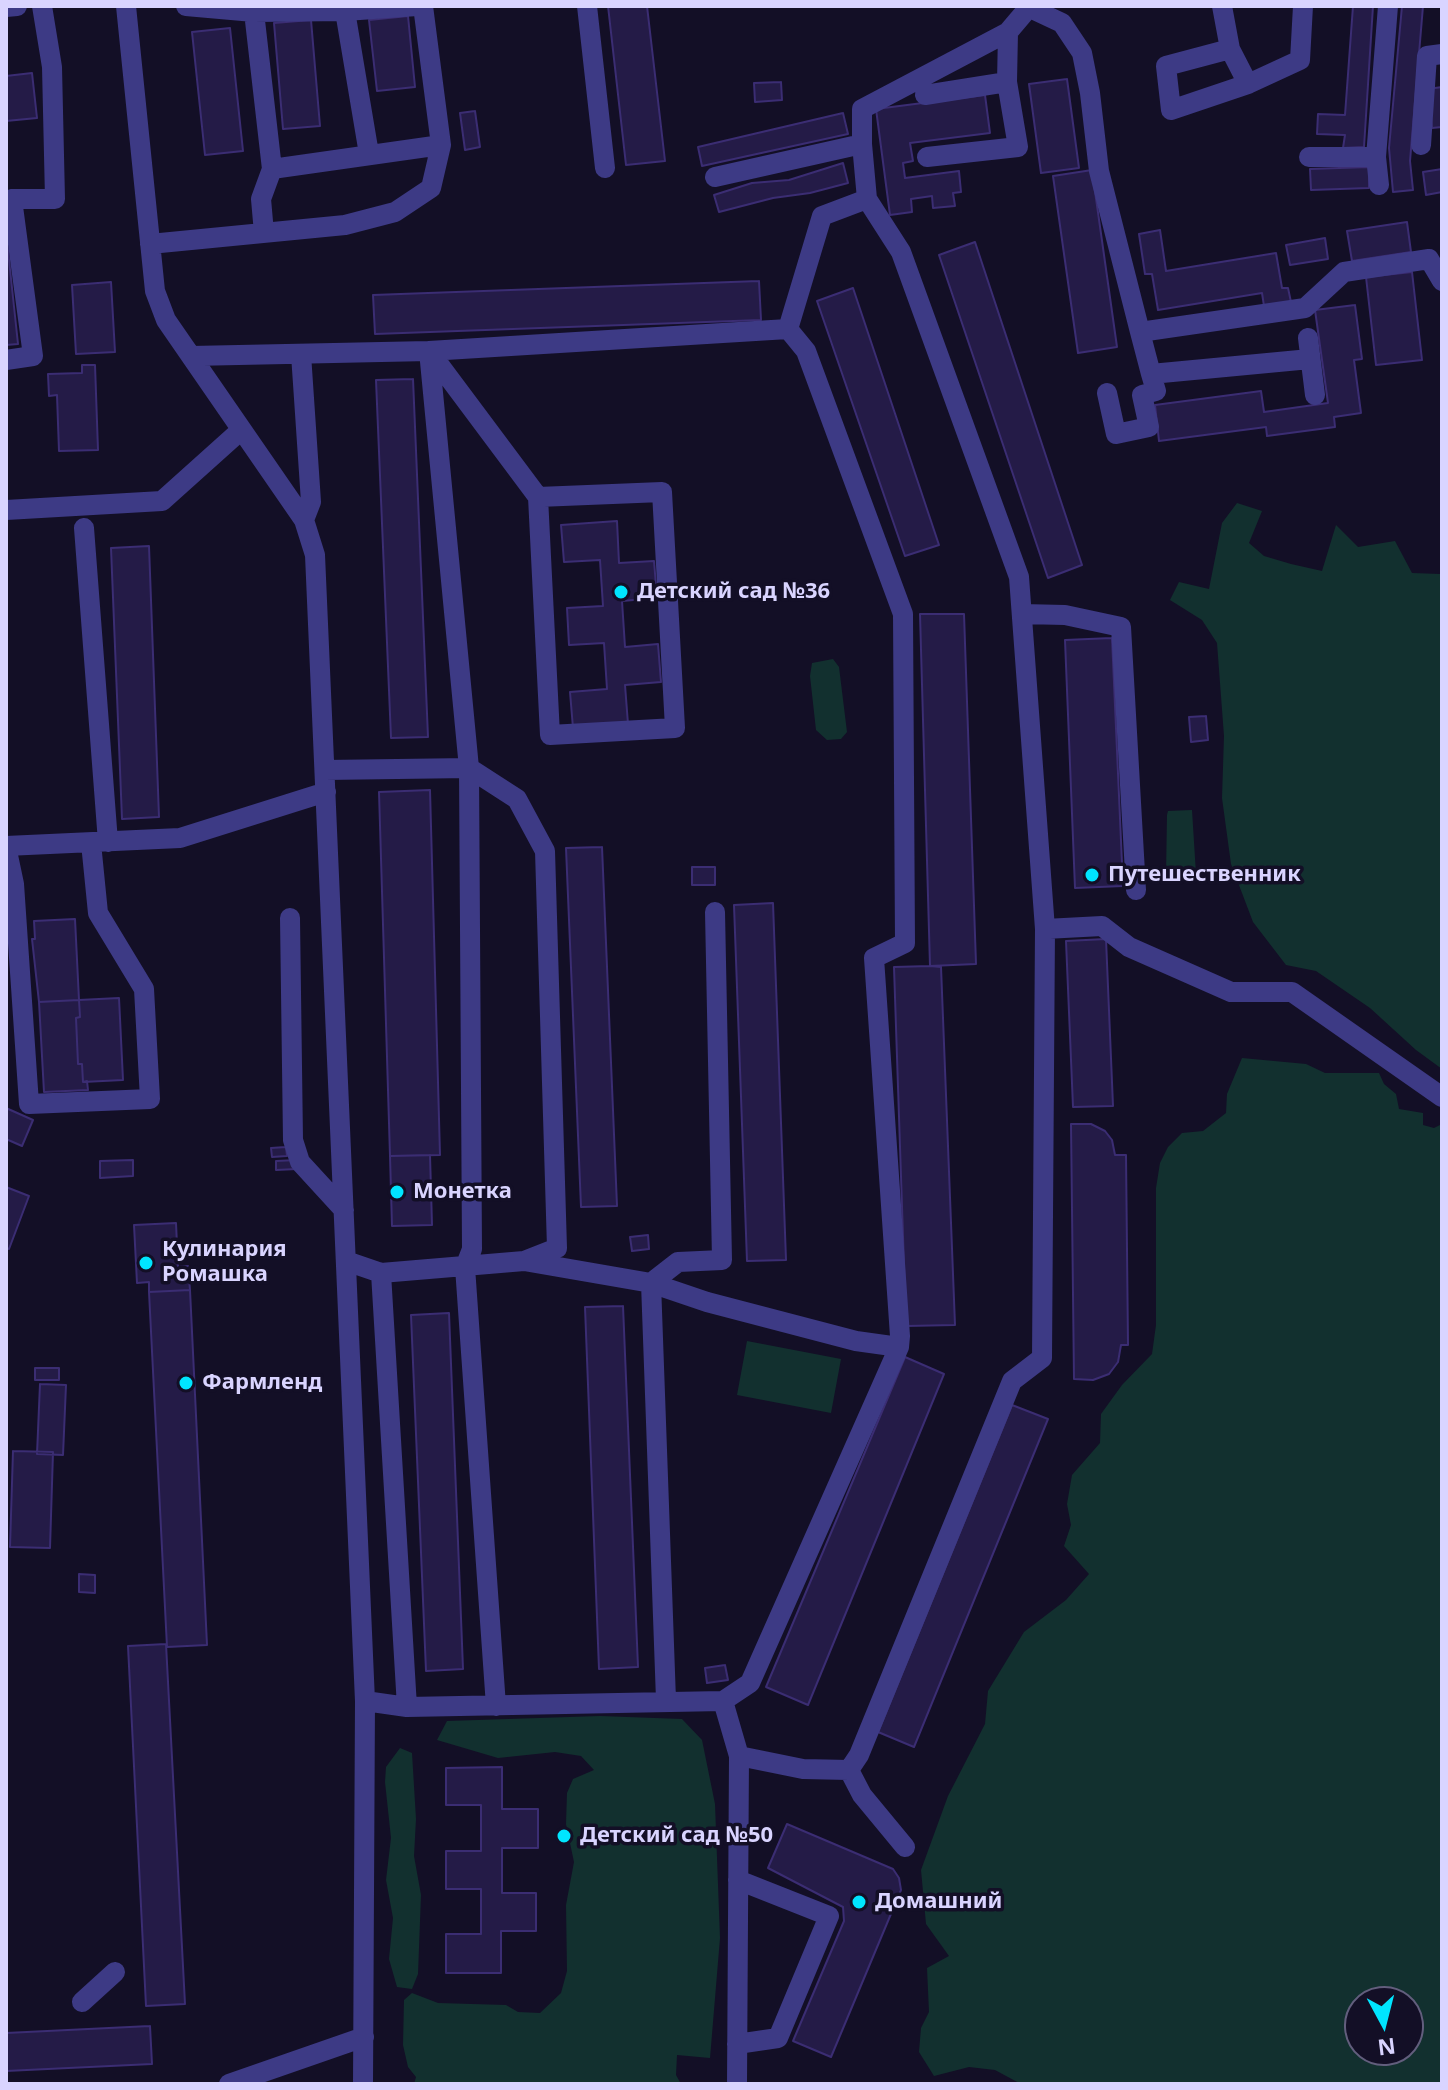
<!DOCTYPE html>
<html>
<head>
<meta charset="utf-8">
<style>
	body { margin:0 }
	#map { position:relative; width:1448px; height:2090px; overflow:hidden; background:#130f26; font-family:"Noto Sans",sans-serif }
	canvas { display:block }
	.frame { position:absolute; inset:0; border:8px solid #d9d4ff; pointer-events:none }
	.north { position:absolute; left:1344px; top:1986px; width:80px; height:80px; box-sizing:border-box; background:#130f26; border:2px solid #625e7d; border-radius:50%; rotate:173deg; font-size:22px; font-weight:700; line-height:32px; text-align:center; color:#d9d4ff }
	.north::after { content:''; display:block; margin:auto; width:28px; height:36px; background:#00e5ff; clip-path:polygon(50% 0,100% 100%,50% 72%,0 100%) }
</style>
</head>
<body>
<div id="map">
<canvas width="1448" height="2090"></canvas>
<div class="frame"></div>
<div class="north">N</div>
</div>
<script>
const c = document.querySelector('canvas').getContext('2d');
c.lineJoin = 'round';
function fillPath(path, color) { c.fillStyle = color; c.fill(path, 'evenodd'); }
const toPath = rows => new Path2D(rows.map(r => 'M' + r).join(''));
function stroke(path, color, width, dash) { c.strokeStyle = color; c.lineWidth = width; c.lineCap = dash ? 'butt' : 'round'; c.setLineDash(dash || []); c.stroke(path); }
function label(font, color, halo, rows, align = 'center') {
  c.font = font + ' "Noto Sans",sans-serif'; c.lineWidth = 7; c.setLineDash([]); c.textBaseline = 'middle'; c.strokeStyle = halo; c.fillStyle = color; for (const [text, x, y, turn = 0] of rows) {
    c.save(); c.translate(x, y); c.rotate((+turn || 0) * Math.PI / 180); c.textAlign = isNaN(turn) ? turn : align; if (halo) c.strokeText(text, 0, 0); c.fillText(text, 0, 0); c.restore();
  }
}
const green = toPath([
	[1237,503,1262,511,1249,543,1264,556,1291,564,1322,571,1336,525,1358,547,1395,541,1412,573,1440,574,1442,570,1442,1069,1416,1050,1370,1008,1316,971,1286,965,1253,922,1231,864,1222,798,1224,736,1217,643,1202,620,1170,600,1179,582,1209,589,1222,523],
	[833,659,839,667,847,732,841,739,827,740,816,730,810,676,812,663],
	[1192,810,1196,874,1194,880,1169,879,1166,875,1167,815,1168,811],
	[1242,1058,1306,1064,1325,1073,1379,1073,1384,1084,1396,1094,1399,1109,1423,1113,1423,1125,1434,1128,1442,1124,1442,2084,1021,2084,995,2070,969,2067,934,2076,919,2052,921,2028,929,2012,927,1968,949,1956,926,1924,921,1870,948,1796,985,1724,988,1691,1024,1632,1066,1600,1089,1574,1064,1546,1071,1525,1067,1504,1072,1475,1100,1443,1101,1414,1122,1385,1152,1354,1156,1325,1156,1188,1160,1163,1168,1147,1182,1133,1203,1131,1226,1113,1227,1094],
	[1408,2002,1408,2050,1360,2050,1360,2002],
	[747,1341,841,1359,831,1413,737,1395],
	[600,1716,682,1719,702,1740,715,1804,720,1938,710,2058,677,2055,676,2075,681,2084,414,2084,416,2077,408,2067,403,2045,404,2000,412,1993,438,2003,506,2005,518,2012,540,2013,561,1993,567,1971,566,1905,574,1862,566,1824,567,1793,573,1779,594,1770,581,1756,555,1752,498,1758,437,1740,447,1721],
	[400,1748,412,1753,416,1819,414,1856,421,1895,418,1974,412,1989,397,1987,389,1959,393,1918,386,1880,391,1838,385,1782,386,1767]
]);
const building = toPath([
	[608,6,647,6,665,161,626,165,608,6],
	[1353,6,1373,6,1364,147,1343,148,1345,135,1317,134,1318,114,1345,115,1353,6],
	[1402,6,1423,6,1410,161,1413,190,1393,192,1389,148,1402,6],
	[408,16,415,87,377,91,369,20,408,16],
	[311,20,320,126,283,129,274,23,311,20],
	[230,28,243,151,205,155,192,32,230,28],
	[32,73,37,118,6,121,6,76,32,73],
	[1067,79,1079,168,1041,173,1029,84,1067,79],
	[781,82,782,100,755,102,754,83,781,82],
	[1442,87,1442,127,1432,128,1428,89,1442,87],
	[985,95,990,133,910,143,913,161,903,163,905,178,959,171,961,192,953,193,955,206,933,208,932,196,911,199,912,212,890,215,876,109,985,95],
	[475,111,480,147,465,150,460,113,475,111],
	[843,113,848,134,702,166,698,147,843,113],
	[843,163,848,183,810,193,773,198,719,212,714,195,752,183,789,180,843,163],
	[1369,167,1369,188,1311,190,1310,169,1369,167],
	[1442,169,1442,192,1426,195,1423,172,1442,169],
	[1092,170,1117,347,1078,353,1053,176,1092,170],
	[1407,222,1411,252,1352,261,1347,231,1407,222],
	[1160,230,1166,271,1276,253,1282,288,1288,288,1291,302,1264,306,1262,293,1158,310,1152,274,1145,274,1139,234,1160,230],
	[6,232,18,344,6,345,6,232],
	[1325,238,1328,259,1290,265,1286,245,1325,238],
	[975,242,1082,565,1048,578,939,255,975,242],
	[1412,272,1422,360,1376,365,1366,277,1412,272],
	[759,281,761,320,375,334,373,295,759,281],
	[111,282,115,352,76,354,72,285,111,282],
	[853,288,939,545,905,556,817,301,853,288],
	[1355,305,1362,359,1354,360,1361,413,1334,417,1335,427,1267,436,1266,427,1159,441,1155,405,1261,391,1264,412,1328,403,1315,310,1355,305],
	[82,365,95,365,98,450,59,451,57,395,49,396,48,374,82,373,82,365],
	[413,379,428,737,391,738,376,380,413,379],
	[617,521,619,563,654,561,657,598,622,601,625,647,658,644,661,682,625,685,628,724,573,728,570,692,607,689,604,643,569,645,567,608,603,606,600,560,564,562,561,525,617,521],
	[149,546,159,817,122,819,111,548,149,546],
	[920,614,964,614,976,964,930,966,920,614],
	[1112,638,1123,886,1075,888,1065,640,1112,638],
	[1206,716,1208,740,1191,742,1189,717,1206,716],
	[430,790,440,1155,390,1156,379,792,430,790],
	[602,847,617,1206,581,1207,566,848,602,847],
	[692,867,715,867,715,885,692,885,692,867],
	[773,903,786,1260,747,1261,734,905,773,903],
	[75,919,79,1000,39,1002,32,939,35,939,34,921,75,919],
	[1106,939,1113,1106,1073,1107,1066,941,1106,939],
	[930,966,941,967,955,1325,906,1326,894,967,930,966],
	[119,998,123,1080,83,1082,82,1064,78,1064,76,1018,80,1017,79,1000,119,998],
	[79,1000,80,1017,76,1018,78,1064,82,1064,83,1082,87,1081,88,1090,44,1092,39,1002,79,1000],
	[6,1108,33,1120,22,1146,6,1139,6,1108],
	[1071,1124,1091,1124,1105,1131,1112,1140,1115,1155,1126,1155,1128,1345,1121,1345,1118,1362,1109,1374,1093,1380,1074,1379,1071,1124],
	[286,1147,287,1156,272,1157,271,1148,286,1147],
	[430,1155,432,1225,392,1226,390,1156,430,1155],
	[133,1160,133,1176,100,1178,100,1161,133,1160],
	[297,1160,297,1169,276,1170,276,1161,297,1160],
	[6,1187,29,1196,9,1249,6,1248,6,1187],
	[176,1223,178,1267,188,1266,190,1290,149,1292,149,1282,137,1283,134,1225,176,1223],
	[648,1235,649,1249,632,1251,630,1237,648,1235],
	[190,1290,207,1645,167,1647,149,1292,190,1290],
	[623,1306,638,1667,599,1669,585,1307,623,1306],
	[449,1313,463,1669,426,1671,411,1315,449,1313],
	[905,1357,944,1374,808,1705,766,1687,905,1357],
	[35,1368,59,1368,59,1380,35,1380,35,1368],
	[40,1384,66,1385,63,1455,37,1454,40,1384],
	[1012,1405,1048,1419,914,1747,878,1732,1012,1405],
	[13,1451,53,1452,50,1548,10,1547,13,1451],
	[79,1574,95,1575,95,1593,79,1592,79,1574],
	[166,1644,185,2004,146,2006,128,1646,166,1644],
	[725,1665,728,1680,707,1683,705,1668,725,1665],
	[502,1767,502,1809,538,1809,538,1848,502,1848,502,1893,536,1893,536,1931,501,1931,501,1973,446,1973,446,1934,481,1934,481,1889,446,1889,446,1851,481,1851,481,1805,446,1805,446,1768,502,1767],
	[787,1824,893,1869,899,1878,901,1890,831,2057,793,2041,844,1921,843,1907,768,1868,787,1824],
	[150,2026,152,2064,6,2071,6,2033,150,2026]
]);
const minor = toPath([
	[126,6,155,291,166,320,304,520,315,555,365,1701,363,2084],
	[186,6,254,12,345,11,417,6],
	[587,6,605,168],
	[1222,6,1230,49,1248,84],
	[6,7,17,6],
	[1030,8,1062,23,1082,53,1090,93,1099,171,1140,332,1305,308,1344,272,1429,259,1442,281],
	[345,11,369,154],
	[254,12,272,169,261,199,264,233],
	[1230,49,1166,66,1171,110,1248,84,1300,60,1303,6],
	[925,95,1007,82],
	[1421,145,1427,56,1442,54],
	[927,157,1018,147,1007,82,1008,32],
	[1309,157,1376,157],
	[272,169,441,145],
	[715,177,862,144],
	[1379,185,1376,157,1388,6],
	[150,244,345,225,395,212,431,188,441,145,423,6],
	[1140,332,1151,374,1310,359],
	[1308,338,1315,395],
	[301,354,311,502,304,520],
	[191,356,429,351,788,329,822,216,867,199],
	[6,360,33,356,12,199,55,199,52,67,42,6],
	[1107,393,1116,434,1149,427,1142,395,1156,391,1151,374],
	[6,510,162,501,240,431],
	[84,528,108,842],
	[1022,614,1065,615,1121,627,1136,890],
	[325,770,469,768,517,799,545,851,557,1248,524,1261],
	[6,846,14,884,29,1104,150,1099,144,989,98,913,91,843],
	[6,846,180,838,326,792],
	[290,918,293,1140,300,1162,344,1210],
	[1045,929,1102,926,1129,947,1231,992,1292,992,1442,1097],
	[346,1261,381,1273,524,1261,651,1283,707,1302,856,1341,899,1347],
	[381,1273,407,1707],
	[666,1700,651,1283,678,1262,722,1260,715,912],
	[365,1701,407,1707,723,1701,739,1756,803,1769,849,1770,859,1755,1012,1381,1042,1358,1045,929,1019,577,901,252,867,199,862,144,862,109,1008,32,1030,6],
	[723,1701,750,1683,899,1347,900,1336,874,958,905,943,903,614,806,351,788,329],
	[496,1706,465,1267,472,1249,469,768,429,351,538,497,662,492,675,728,550,735,538,497],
	[849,1770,862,1795,905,1847],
	[82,2002,115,1972],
	[737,2044,778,2038,829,1916,738,1880],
	[229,2084,364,2037],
	[737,2084,739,1756]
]);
const markers = [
	[621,592,8,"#00e5ff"],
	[1092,875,8,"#00e5ff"],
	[397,1192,8,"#00e5ff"],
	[146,1263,8,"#00e5ff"],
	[186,1383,8,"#00e5ff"],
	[564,1836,8,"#00e5ff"],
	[859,1902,8,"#00e5ff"]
];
const poiNames = [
	["Детский сад №36",637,592],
	["Путешественник",1108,875],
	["Монетка",413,1192],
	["Кулинария",162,1250],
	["Ромашка",162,1275],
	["Фармленд",202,1383],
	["Детский сад №50",580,1836],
	["Домашний",875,1902]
];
fillPath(green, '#12302f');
fillPath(building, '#241b47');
stroke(building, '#3b2d73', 2);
stroke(minor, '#3d3a85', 20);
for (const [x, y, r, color] of markers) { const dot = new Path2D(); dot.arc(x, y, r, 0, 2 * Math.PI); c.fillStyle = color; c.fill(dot); stroke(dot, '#130f26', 3); }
label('bold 22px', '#d9d4ff', '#130f26', poiNames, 'left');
</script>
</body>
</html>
